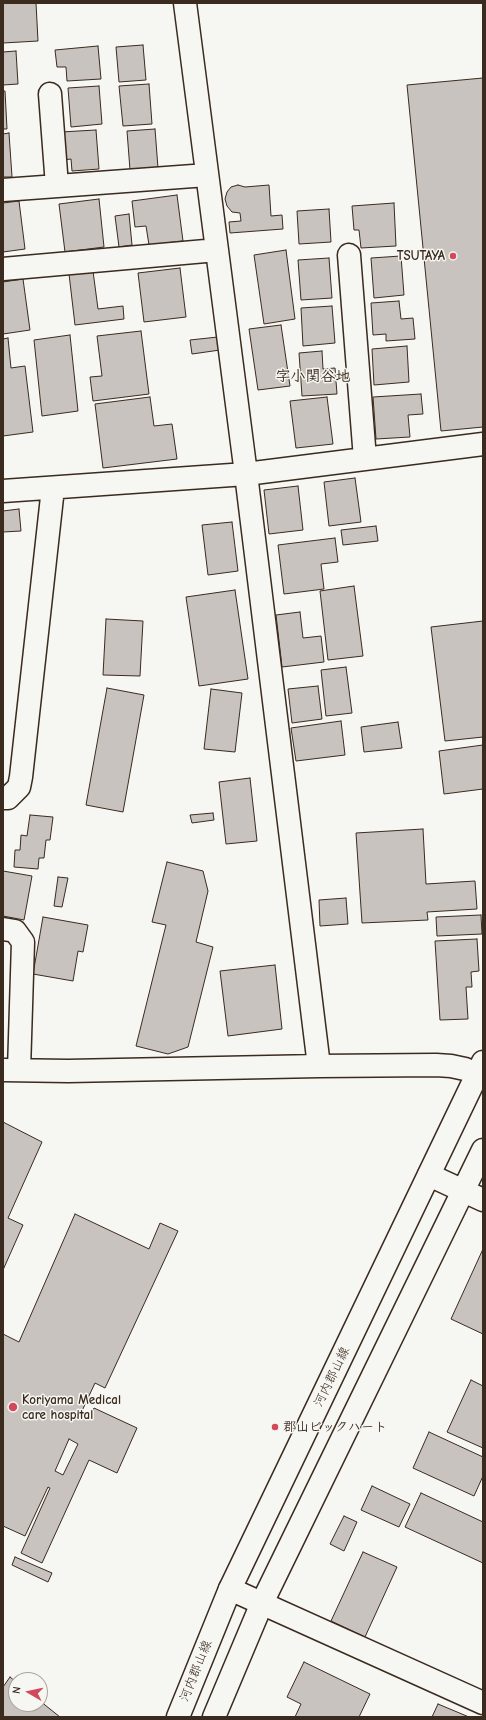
<!DOCTYPE html>
<html>
<head>
<meta charset="utf-8">
<style>
	body { margin:0 }
	#map { position:relative; width:486px; height:1720px; overflow:hidden; background:#f6f6f2; font-family:"Comic Neue",sans-serif }
	canvas { display:block }
	.frame { position:absolute; inset:0; border:4px solid #3b2a1e; pointer-events:none }
	.north { position:absolute; left:8px; top:1672px; width:40px; height:40px; box-sizing:border-box; background:#f6f6f2; border:1px solid #aba49d; border-radius:50%; rotate:279deg; font-size:11px; font-weight:700; line-height:16px; text-align:center; color:#3b2a1e }
	.north::after { content:''; display:block; margin:auto; width:14px; height:18px; background:#d1495b; clip-path:polygon(50% 0,100% 100%,50% 72%,0 100%) }
</style>
</head>
<body>
<div id="map">
<canvas width="486" height="1720"></canvas>
<div class="frame"></div>
<div class="north">N</div>
</div>
<script>
const c = document.querySelector('canvas').getContext('2d');
c.lineJoin = 'round';
function fillPath(path, color) { c.fillStyle = color; c.fill(path, 'evenodd'); }
const toPath = rows => new Path2D(rows.map(r => 'M' + r).join(''));
function stroke(path, color, width, dash) { c.strokeStyle = color; c.lineWidth = width; c.lineCap = dash ? 'butt' : 'round'; c.setLineDash(dash || []); c.stroke(path); }
function label(font, color, halo, rows, align = 'center') {
  c.font = font + ' "Comic Neue","Klee One",sans-serif'; c.lineWidth = 3; c.setLineDash([]); c.textBaseline = 'middle'; c.strokeStyle = halo; c.fillStyle = color; for (const [text, x, y, turn = 0] of rows) {
    c.save(); c.translate(x, y); c.rotate((+turn || 0) * Math.PI / 180); c.textAlign = isNaN(turn) ? turn : align; if (halo) c.strokeText(text, 0, 0); c.fillText(text, 0, 0); c.restore();
  }
}
const building = toPath([
	[3,3,36,3,38,41,3,43,3,3],
	[143,45,146,80,119,82,116,47,143,45],
	[98,46,101,79,67,81,66,67,57,67,55,50,98,46],
	[16,51,18,84,3,85,3,52,16,51],
	[483,78,483,427,441,431,407,85,483,78],
	[149,84,152,124,123,126,119,86,149,84],
	[99,86,102,124,71,127,68,88,99,86],
	[3,91,5,91,7,129,3,129,3,91],
	[155,129,158,168,130,170,127,131,155,129],
	[96,130,99,169,72,171,71,159,63,160,61,132,96,130],
	[9,133,12,177,3,177,3,134,9,133],
	[238,185,245,187,269,185,271,216,282,215,283,229,230,233,229,222,241,221,240,213,232,212,227,206,225,199,227,192,231,187,238,185],
	[177,195,183,241,149,245,146,226,135,227,132,201,177,195],
	[99,199,104,247,65,252,59,204,99,199],
	[19,201,25,249,3,252,3,203,19,201],
	[394,203,396,246,361,248,359,230,354,230,352,206,394,203],
	[329,209,331,242,299,244,297,211,329,209],
	[129,214,132,245,119,247,115,216,129,214],
	[286,250,295,319,264,324,254,255,286,250],
	[401,256,404,295,374,298,371,258,401,256],
	[329,258,332,298,301,300,298,260,329,258],
	[180,268,186,317,144,322,138,273,180,268],
	[93,271,98,309,123,306,124,319,75,325,69,274,93,271],
	[23,279,30,330,3,334,3,282,23,279],
	[399,301,401,319,413,318,415,339,386,341,386,334,373,335,371,303,399,301],
	[332,306,335,343,303,346,301,308,332,306],
	[281,325,290,386,258,390,249,329,281,325],
	[141,331,149,394,93,401,90,377,102,376,97,336,141,331],
	[70,335,78,411,42,416,34,340,70,335],
	[218,337,220,350,192,354,190,340,218,337],
	[8,338,11,368,25,366,33,432,3,436,3,339,8,338],
	[407,346,409,382,374,385,372,349,407,346],
	[322,351,323,369,335,368,337,394,302,396,299,353,322,351],
	[421,394,423,414,408,415,410,437,376,439,373,397,421,394],
	[150,397,154,426,172,424,177,459,103,468,95,404,150,397],
	[327,397,333,444,296,448,290,401,327,397],
	[355,478,361,522,329,526,324,482,355,478],
	[298,486,303,530,269,534,264,490,298,486],
	[19,509,21,531,3,532,3,511,19,509],
	[232,522,238,571,208,575,202,525,232,522],
	[376,526,378,541,343,545,341,530,376,526],
	[335,538,338,562,321,564,324,589,284,594,278,545,335,538],
	[354,586,363,656,328,660,320,591,354,586],
	[235,590,248,679,199,686,186,597,235,590],
	[300,612,303,638,321,636,324,662,282,667,276,615,300,612],
	[106,619,143,621,140,676,103,675,106,619],
	[483,621,483,737,445,741,431,627,483,621],
	[346,667,352,713,326,716,321,670,346,667],
	[318,686,322,719,292,723,288,689,318,686],
	[107,688,144,695,123,812,86,805,107,688],
	[211,689,242,693,235,752,204,749,211,689],
	[341,721,345,755,296,761,291,728,341,721],
	[398,722,402,748,364,752,361,727,398,722],
	[483,745,483,789,444,794,439,751,483,745],
	[250,778,257,841,226,844,219,782,250,778],
	[213,813,214,820,192,823,190,815,213,813],
	[30,815,53,817,50,840,46,840,44,858,39,858,38,869,14,867,15,850,20,850,21,835,27,836,30,815],
	[423,829,426,884,475,881,477,909,427,912,428,920,362,923,356,833,423,829],
	[167,862,203,871,208,891,196,942,213,947,188,1047,168,1054,136,1046,166,925,152,922,167,862],
	[3,871,32,876,24,920,3,916,3,871],
	[58,877,68,878,62,907,54,906,58,877],
	[346,898,348,924,320,926,319,900,346,898],
	[481,915,482,934,437,936,436,917,481,915],
	[43,917,88,925,83,952,78,951,73,981,33,974,43,917],
	[477,939,479,971,471,972,472,987,466,987,468,1019,440,1020,435,941,477,939],
	[275,965,282,1029,228,1036,220,971,275,965],
	[3,1122,42,1142,8,1218,23,1225,3,1270,3,1122],
	[75,1214,149,1249,160,1223,178,1231,105,1388,95,1383,81,1413,90,1417,94,1408,137,1428,117,1473,89,1460,42,1563,21,1553,50,1488,48,1487,25,1536,3,1526,3,1334,19,1342,75,1214],
	[69,1439,78,1444,63,1475,55,1471,69,1439],
	[483,1249,483,1334,451,1319,483,1249],
	[471,1380,483,1386,483,1448,447,1432,471,1380],
	[429,1432,483,1457,483,1476,474,1496,413,1468,429,1432],
	[372,1486,410,1504,399,1527,361,1510,372,1486],
	[421,1493,483,1522,483,1563,405,1527,421,1493],
	[344,1516,357,1522,344,1551,330,1544,344,1516],
	[363,1552,397,1567,365,1637,331,1621,363,1552],
	[15,1557,52,1573,48,1582,12,1565,15,1557],
	[304,1662,370,1694,359,1717,295,1717,301,1704,287,1697,304,1662],
	[10,1677,16,1682,16,1704,40,1704,40,1701,60,1717,3,1717,3,1687,10,1677],
	[438,1704,469,1717,432,1717,438,1704]
]);
const minor = toPath([
	[185,3,246,474,319,1066],
	[50,94,57,186],
	[3,190,207,175],
	[349,255,365,459],
	[3,269,217,250],
	[3,491,246,474,483,444],
	[3,798,8,798,19,787,21,777,53,488],
	[3,929,15,931,23,942,19,1070],
	[3,1070,68,1071,319,1066,436,1065,451,1066,465,1069,483,1077],
	[429,1175,483,1200],
	[230,1589,483,1703]
]);
const major = toPath([
	[178,1717,230,1589,483,1062],
	[214,1717,262,1603,483,1150]
]);
const markers = [
	[453,256,4,"#d1495b"],
	[13,1407,5,"#d1495b"],
	[275,1427,4,"#d1495b"]
];
const poiNames = [
	["TSUTAYA",445,256,"right"],
	["Koriyama Medical",22,1400],
	["care hospital",22,1415],
	["郡山ビックハート",283,1427]
];
const streetNames = [
	["河内郡山線",332,1377,-64],
	["河内郡山線",196,1671,-68]
];
const quarterNames = [
	["字小関谷地",313,377]
];
fillPath(building, '#c8c3be');
stroke(building, '#3b2a1e', 1);
stroke(minor, '#3b2a1e', 25);
stroke(major, '#3b2a1e', 25);
stroke(minor, '#f6f6f2', 22);
stroke(major, '#f6f6f2', 22);
for (const [x, y, r, color] of markers) { const dot = new Path2D(); dot.arc(x, y, r, 0, 2 * Math.PI); c.fillStyle = color; c.fill(dot); stroke(dot, '#f6f6f2', 1.5); }
label('bold 13px', '#3b2a1e', '#f6f6f2', poiNames, 'left');
label('13px', '#3b2a1e', '#f6f6f2', streetNames);
label('bold 15px', '#3b2a1e', '#f6f6f2', quarterNames);
</script>
</body>
</html>
